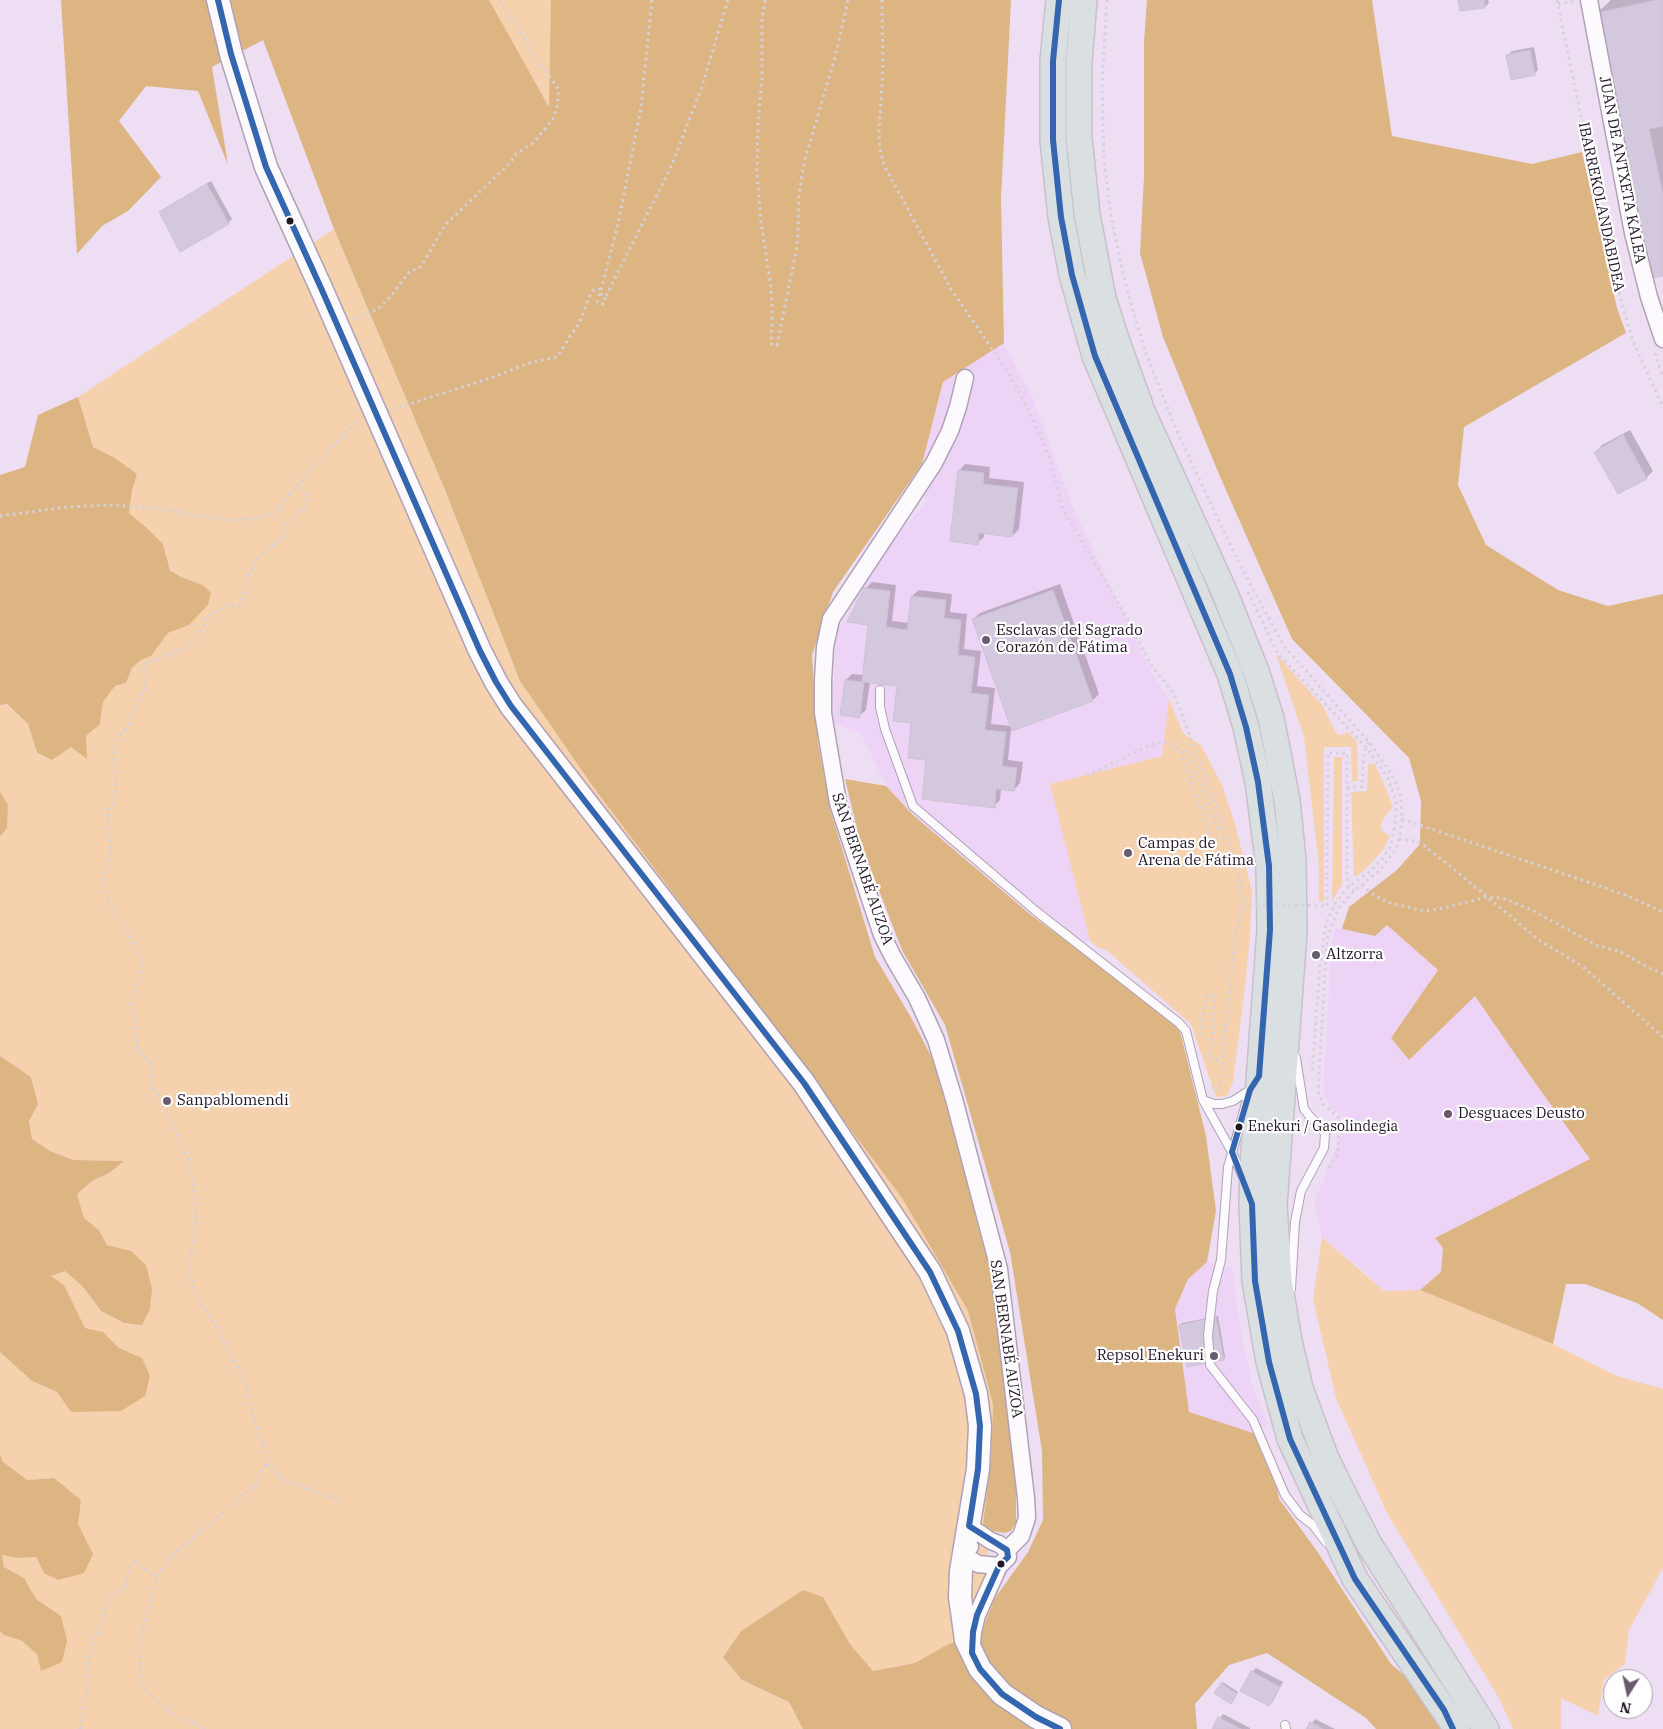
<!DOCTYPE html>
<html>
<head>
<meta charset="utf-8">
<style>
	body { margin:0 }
	#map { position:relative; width:1663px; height:1729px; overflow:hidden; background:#eedef4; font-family:"IBM Plex Serif",serif }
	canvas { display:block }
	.north { position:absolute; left:1603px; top:1669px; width:50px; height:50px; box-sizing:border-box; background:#fff; border:1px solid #a6a1a8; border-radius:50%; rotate:190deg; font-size:14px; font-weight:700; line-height:20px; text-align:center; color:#211425 }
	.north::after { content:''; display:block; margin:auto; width:18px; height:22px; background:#695b6d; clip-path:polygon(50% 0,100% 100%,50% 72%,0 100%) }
</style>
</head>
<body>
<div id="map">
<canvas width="1663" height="1729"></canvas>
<div class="north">N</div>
</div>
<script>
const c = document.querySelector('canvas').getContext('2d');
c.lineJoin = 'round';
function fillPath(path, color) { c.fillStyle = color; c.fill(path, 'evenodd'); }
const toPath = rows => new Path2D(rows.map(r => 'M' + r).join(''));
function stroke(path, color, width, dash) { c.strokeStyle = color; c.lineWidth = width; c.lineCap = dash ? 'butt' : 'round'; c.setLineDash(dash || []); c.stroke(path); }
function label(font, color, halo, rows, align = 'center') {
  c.font = font + ' "IBM Plex Serif",serif'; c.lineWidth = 4.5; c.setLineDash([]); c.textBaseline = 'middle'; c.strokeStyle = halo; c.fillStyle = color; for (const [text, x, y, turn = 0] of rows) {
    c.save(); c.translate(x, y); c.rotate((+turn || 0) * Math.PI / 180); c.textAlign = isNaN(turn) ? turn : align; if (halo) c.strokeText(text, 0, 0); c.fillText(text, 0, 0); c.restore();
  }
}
const built = toPath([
	[1004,343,1033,399,1073,507,1151,671,1169,699,1162,756,1099,948,1090,941,1077,948,957,852,913,815,886,786,862,735,834,723,833,689,836,632,888,546,927,500,908,484,922,464,943,382],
	[1387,925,1438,970,1391,1038,1408,1059,1475,995,1526,1070,1590,1159,1435,1238,1443,1248,1441,1272,1420,1290,1384,1291,1360,1268,1322,1237,1314,1202,1347,1121,1331,1108,1323,1093,1332,939,1335,928,1375,936],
	[1207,1262,1232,1268,1240,1327,1252,1384,1268,1424,1253,1435,1189,1412,1175,1309,1188,1279]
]);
const green = toPath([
	[489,0,551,0,550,108,490,4],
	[334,229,445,490,520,681,594,788,902,1198,968,1311,993,1404,991,1460,983,1524,995,1598,983,1628,943,1647,915,1663,873,1671,850,1644,823,1597,803,1590,741,1631,723,1657,742,1680,789,1702,803,1729,0,1729,0,1631,4,1635,21,1641,38,1654,61,1617,36,1599,24,1578,4,1567,2,1554,19,1558,36,1557,44,1573,93,1554,54,1478,27,1480,2,1461,0,1453,0,1352,32,1381,57,1392,71,1412,142,1358,119,1348,103,1332,85,1328,64,1285,50,1276,65,1271,84,1288,101,1311,124,1323,141,1325,150,1309,131,1251,107,1245,99,1230,84,1218,77,1194,92,1181,109,1173,123,1161,73,1160,50,1151,32,1139,29,1121,38,1104,31,1077,0,1056,0,837,7,827,8,805,0,792,0,705,6,704,28,724,37,754,52,760,86,736,100,724,103,702,115,686,126,683,132,668,141,660,151,655,168,633,189,625,203,585,181,577,170,569,163,544,148,529,128,513,132,490,137,474,115,458,93,447,78,397],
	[1276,654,1323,706,1335,731,1339,735,1344,734,1347,731,1357,742,1358,781,1352,781,1351,747,1324,747,1324,901,1319,901,1319,865,1304,737],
	[1169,699,1183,733,1201,745,1222,785,1235,824,1252,891,1250,936,1245,987,1233,1082,1227,1096,1216,1097,1191,1024,1105,949,1099,948,1090,941,1050,784,1162,756],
	[1334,757,1342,757,1342,884,1332,902],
	[1368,764,1375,764,1387,791,1393,807,1384,818,1381,824,1381,830,1390,836,1383,850,1364,871,1354,877,1351,792,1367,791],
	[1322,1237,1384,1291,1420,1290,1553,1344,1617,1376,1663,1389,1663,1568,1629,1630,1625,1664,1604,1680,1598,1716,1561,1698,1561,1729,1513,1729,1500,1700,1387,1513,1336,1398,1313,1299]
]);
const forest = toPath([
	[61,0,489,0,549,107,551,0,1011,0,1001,198,1004,343,943,382,922,464,833,592,812,655,818,743,830,809,875,957,912,1019,936,1066,992,1279,1016,1418,1016,1522,1011,1531,1005,1533,993,1531,983,1524,991,1460,993,1404,968,1311,902,1198,594,788,520,681,445,490,334,229,263,40,212,67,228,165,198,91,146,86,119,121,161,177,128,211,102,226,77,254],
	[1147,0,1372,0,1392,136,1532,164,1582,152,1617,308,1626,333,1464,427,1458,485,1486,545,1558,590,1608,606,1663,594,1663,1320,1637,1303,1585,1284,1566,1284,1553,1344,1420,1290,1441,1272,1443,1248,1435,1238,1590,1159,1526,1070,1475,996,1409,1060,1391,1038,1438,970,1387,925,1375,936,1342,929,1349,907,1397,870,1420,844,1421,801,1409,758,1292,639,1218,472,1163,337,1140,253,1144,177,1144,43],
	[78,397,93,447,115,458,137,474,132,490,129,513,148,529,163,544,170,570,181,577,203,585,211,593,208,605,189,625,168,633,151,656,141,660,132,668,126,683,115,686,103,702,100,724,86,736,87,759,71,747,52,760,37,753,28,724,7,704,0,705,0,475,25,467,38,415],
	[845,779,886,786,913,815,1031,915,1160,1009,1180,1031,1206,1136,1216,1211,1207,1262,1188,1279,1175,1309,1189,1412,1259,1435,1273,1469,1279,1499,1317,1551,1391,1664,1444,1710,1453,1729,1376,1729,1366,1718,1267,1653,1229,1665,1195,1704,1197,1729,803,1729,789,1702,742,1680,723,1657,741,1631,803,1590,823,1597,850,1644,873,1671,915,1663,943,1647,983,1628,995,1598,1028,1552,1043,1520,1042,1451,1010,1252,945,1025,902,950,860,841],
	[0,792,8,805,7,828,0,837],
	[0,1056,31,1077,38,1104,29,1121,32,1139,50,1151,73,1160,124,1161,109,1173,92,1181,77,1194,84,1218,99,1230,107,1245,131,1251,146,1265,152,1289,150,1309,142,1325,124,1323,101,1311,84,1288,65,1271,51,1276,64,1285,85,1328,103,1332,119,1348,142,1358,150,1376,145,1396,121,1411,71,1412,57,1392,32,1381,0,1352],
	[0,1453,2,1461,27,1480,54,1478,81,1500,78,1524,93,1554,84,1573,58,1580,44,1573,36,1557,19,1558,2,1555,4,1567,24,1578,36,1599,61,1616,67,1641,62,1662,41,1671,37,1654,22,1641,4,1635,0,1631]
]);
const shadow = toPath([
	[1460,0,1488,0,1489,3,1485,7],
	[1611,0,1663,0,1663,274,1597,13],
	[1534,47,1538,70,1534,74,1508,55,1512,51],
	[211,181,232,219,228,223,161,212,165,208],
	[1630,430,1653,471,1646,478,1619,493,1596,452,1602,445],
	[965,464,990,467,989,478,1024,482,1019,529,1012,536,984,532,984,537,977,543,959,471],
	[872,582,896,585,892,621,909,623,912,596,919,590,952,594,950,612,967,614,964,649,981,651,977,686,995,688,991,724,1012,726,973,619,980,613,1060,584,1099,694,1093,700,1011,730,1008,760,1023,762,1020,783,1014,790,1001,788,1000,800,993,807,912,722,899,685,870,682,866,710,859,716,846,680,852,674,864,675,870,624,865,589],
	[1218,1316,1225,1357,1224,1359,1180,1325,1182,1323],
	[1256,1668,1283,1682,1273,1701,1269,1705,1252,1672],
	[1223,1682,1238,1692,1232,1701,1222,1684],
	[1223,1714,1250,1728,1250,1729,1213,1729],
	[1315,1719,1335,1729,1308,1729]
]);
const building = toPath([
	[1458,0,1484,0,1485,8,1460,11,1458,0],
	[1657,0,1663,0,1663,126,1649,129,1663,195,1663,276,1650,278,1596,13,1657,0],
	[1530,50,1535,75,1511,80,1506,55,1530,50],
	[207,184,229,224,180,252,159,212,207,184],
	[1623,435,1647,479,1618,494,1594,452,1623,435],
	[958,470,984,473,983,484,1018,488,1012,537,979,533,978,545,950,541,958,470],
	[864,588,890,591,886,627,907,630,911,596,946,600,944,618,961,620,958,655,975,657,971,693,989,695,985,730,1006,732,1002,766,1017,768,1014,791,996,789,995,808,922,799,926,760,908,758,911,723,893,721,897,686,862,682,868,625,847,622,864,588],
	[1053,590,1093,701,1012,731,972,619,1053,590],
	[845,680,864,682,860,718,840,715,845,680],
	[1216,1317,1224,1360,1187,1367,1179,1325,1216,1317],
	[1251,1671,1280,1687,1269,1706,1240,1691,1251,1671],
	[1221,1683,1237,1694,1231,1704,1214,1693,1221,1683],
	[1218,1717,1241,1729,1212,1729,1218,1717],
	[1310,1722,1323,1729,1306,1729,1310,1722]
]);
const path = toPath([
	[652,0,641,108,618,224,600,294,606,296,671,167,701,89,728,0],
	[765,0,762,19,762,79,758,122,757,172,761,222,771,287,772,312,771,344,777,345,796,252,798,234,799,194,804,163,836,54,848,0],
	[882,0,883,64,879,136,880,148,884,165,951,289,1008,372,1022,398,1035,423,1051,461,1063,509,1131,625,1151,665,1172,691,1176,699,1225,828,1218,830,1189,752,1184,749,1181,753],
	[1107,0,1102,85,1104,159,1111,216,1124,277,1135,318,1147,356,1176,429,1202,485,1237,559,1284,646,1369,742,1388,769,1396,783,1401,797,1402,819,1400,835,1396,849,1379,871,1354,891,1339,907,1327,939,1318,1091,1323,1104,1339,1118,1338,1153,1328,1169],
	[1557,0,1613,273,1633,341,1663,407],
	[1558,4,1575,1],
	[600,294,597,302,603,304,606,296],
	[355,319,378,309,391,296,409,272,421,267,445,225,510,163,516,154,533,143,553,119,557,107,559,90,523,38,517,23,503,8,500,0],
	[1655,353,1663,378],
	[393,409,491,378,529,363,556,357,560,353,570,336,579,324,589,297,594,290,601,289],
	[0,516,67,507,112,505,165,509,224,520,255,519,272,514,337,441,358,421],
	[1248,592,1278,654,1367,748,1388,778,1396,802,1395,827,1390,847,1382,859,1368,873,1349,886,1335,904,1326,923,1320,965,1312,1074],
	[1087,775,1151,745,1162,742,1173,744,1181,753,1212,840,1226,835,1233,854],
	[1347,787,1362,787,1364,753,1369,742],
	[1402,819,1623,894,1663,912],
	[1399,839,1418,841,1450,866,1539,940,1582,966,1663,1037],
	[1327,875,1328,753,1347,753,1347,877,1349,886,1354,891],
	[1362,885,1375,896,1390,903,1424,911,1443,908,1487,897,1503,898,1532,910,1598,946,1619,951,1649,968,1663,974],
	[1200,1035,1206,996,1215,996,1210,1059,1222,1060],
	[1212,1087,1214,1089,1220,1088,1235,936,1242,904],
	[266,1464,286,1481,343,1502],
	[80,1729,88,1681,88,1660,95,1638,103,1624,107,1601,125,1586,130,1567,136,1561,143,1569,157,1576],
	[205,1729,166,1710,143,1685,138,1648,157,1576,169,1559,256,1484,266,1464,267,1455,254,1420,246,1385,219,1332,197,1296,190,1274,192,1246,197,1226,195,1192,188,1159,171,1119,154,1089,153,1075,149,1063,138,1049,136,1021,131,1003,143,966,124,924,117,919,109,903,103,881,111,851,107,829,108,811,115,800,116,777,114,754,117,740,129,724,146,685,143,672,146,663,179,651,198,635,203,627,205,619,227,605,239,606,244,594,247,579,255,562,268,549,282,540,286,525,305,507,308,497,298,484]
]);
const lane = toPath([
	[880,690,880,707,885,729,913,806,1037,912,1179,1023,1186,1031,1203,1100,1232,1152,1244,1180],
	[1203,1100,1214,1104,1222,1104,1233,1101,1250,1090],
	[1247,1100,1228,1167,1221,1260,1213,1291,1208,1335,1210,1365,1253,1420,1285,1495,1300,1515,1313,1525,1326,1542],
	[1291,1289,1295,1222,1301,1191,1324,1148,1325,1134,1321,1126,1312,1119,1304,1109,1296,1058],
	[1285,1725,1286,1729]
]);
const street = toPath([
	[1589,0,1633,233,1649,297,1663,339],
	[965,378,958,407,950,431,934,463,831,619,825,647,823,680,823,713,838,803,882,935,893,957,917,998,936,1040,954,1099,999,1269,1026,1498,1027,1518,1021,1536,1007,1550],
	[969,1526,991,1541,999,1544,1007,1550,1008,1557,999,1566,977,1615,973,1632,972,1644],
	[970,1547,964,1551,970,1559,978,1564,999,1566]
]);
const secondary = toPath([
	[218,0,231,54,266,167,321,288,480,651,496,682,511,706,539,742,804,1083,930,1272,958,1331,976,1394,980,1426,978,1469,961,1571,960,1597,966,1640,980,1669,1002,1694,1036,1717,1060,1729]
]);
const primary = toPath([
	[1059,0,1053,61,1053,140,1061,217,1072,275,1095,356,1230,674,1246,727,1258,782,1269,866,1270,930,1253,1164,1252,1204,1255,1281,1269,1362,1290,1439,1355,1579,1457,1729],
	[1084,0,1079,62,1079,138,1087,214,1103,298,1116,339,1142,411,1224,591,1256,671,1271,718,1287,800,1293,860,1294,933,1274,1205,1279,1281,1289,1341,1300,1388,1325,1456,1339,1485,1369,1544,1486,1729]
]);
const pathBridge = toPath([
	[1233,854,1240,881,1242,904,1327,906,1327,875]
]);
const bus1 = toPath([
	[218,0,231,54,266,167,321,288,480,651,496,682,511,706,804,1083,930,1272,958,1331,976,1394,980,1426,978,1469,969,1526,1007,1550,1008,1557,999,1566,977,1615,973,1632,972,1653,980,1669,1002,1694,1036,1717,1060,1729],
	[1059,0,1053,61,1053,140,1061,217,1072,275,1095,356,1230,674,1246,727,1258,782,1269,866,1270,930,1259,1076,1250,1090,1232,1152,1252,1204,1255,1281,1269,1362,1290,1439,1355,1579,1444,1710,1453,1729]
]);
const markers = [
	[290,221,4.5,"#211425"],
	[986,640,5,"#695b6d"],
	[1128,853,5,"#695b6d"],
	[1316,955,5,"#695b6d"],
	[167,1101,5,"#695b6d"],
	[1448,1114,5,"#695b6d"],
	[1239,1127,4.5,"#211425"],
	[1214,1356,5,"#695b6d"],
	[1001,1564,4.5,"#211425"]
];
const busNames = [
	["Enekuri / Gasolindegia",1248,1127]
];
const streetNames = [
	["JUAN DE ANTXETA KALEA",1622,170,79],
	["IBARREKOLANDABIDEA",1601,207,78],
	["SAN BERNABÉ AUZOA",862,869,71],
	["SAN BERNABÉ AUZOA",1006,1339,82]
];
const poiNames = [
	["Esclavas del Sagrado",996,631],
	["Corazón de Fátima",996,648],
	["Campas de",1138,844],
	["Arena de Fátima",1138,861],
	["Altzorra",1326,955],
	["Sanpablomendi",177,1101],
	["Desguaces Deusto",1458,1114],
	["Repsol Enekuri",1204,1356,"right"]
];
fillPath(built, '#edd4f6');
fillPath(green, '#f5d1ae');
fillPath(forest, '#dcb582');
fillPath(shadow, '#0003');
fillPath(building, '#d3c8dd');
stroke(building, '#ccc2d6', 1);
stroke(lane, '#b0a2b5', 10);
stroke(street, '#b0a2b5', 19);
stroke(secondary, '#b0a2b5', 25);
stroke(primary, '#c8c0cb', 28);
stroke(path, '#d6d1d8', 3, [2.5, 4]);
stroke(lane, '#fcfafd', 8);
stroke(street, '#fcfafd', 16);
stroke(secondary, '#fcfafd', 22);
stroke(primary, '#dadfe2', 25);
stroke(pathBridge, '#d6d1d8', 3, [2.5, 4]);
stroke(bus1, '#3466b0', 6);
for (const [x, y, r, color] of markers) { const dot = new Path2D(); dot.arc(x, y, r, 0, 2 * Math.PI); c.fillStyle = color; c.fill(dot); stroke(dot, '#fff', 2); }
label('14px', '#211425', '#fff', busNames, 'left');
label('15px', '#211425', '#fff', streetNames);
label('15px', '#211425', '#fff', poiNames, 'left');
</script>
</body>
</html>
